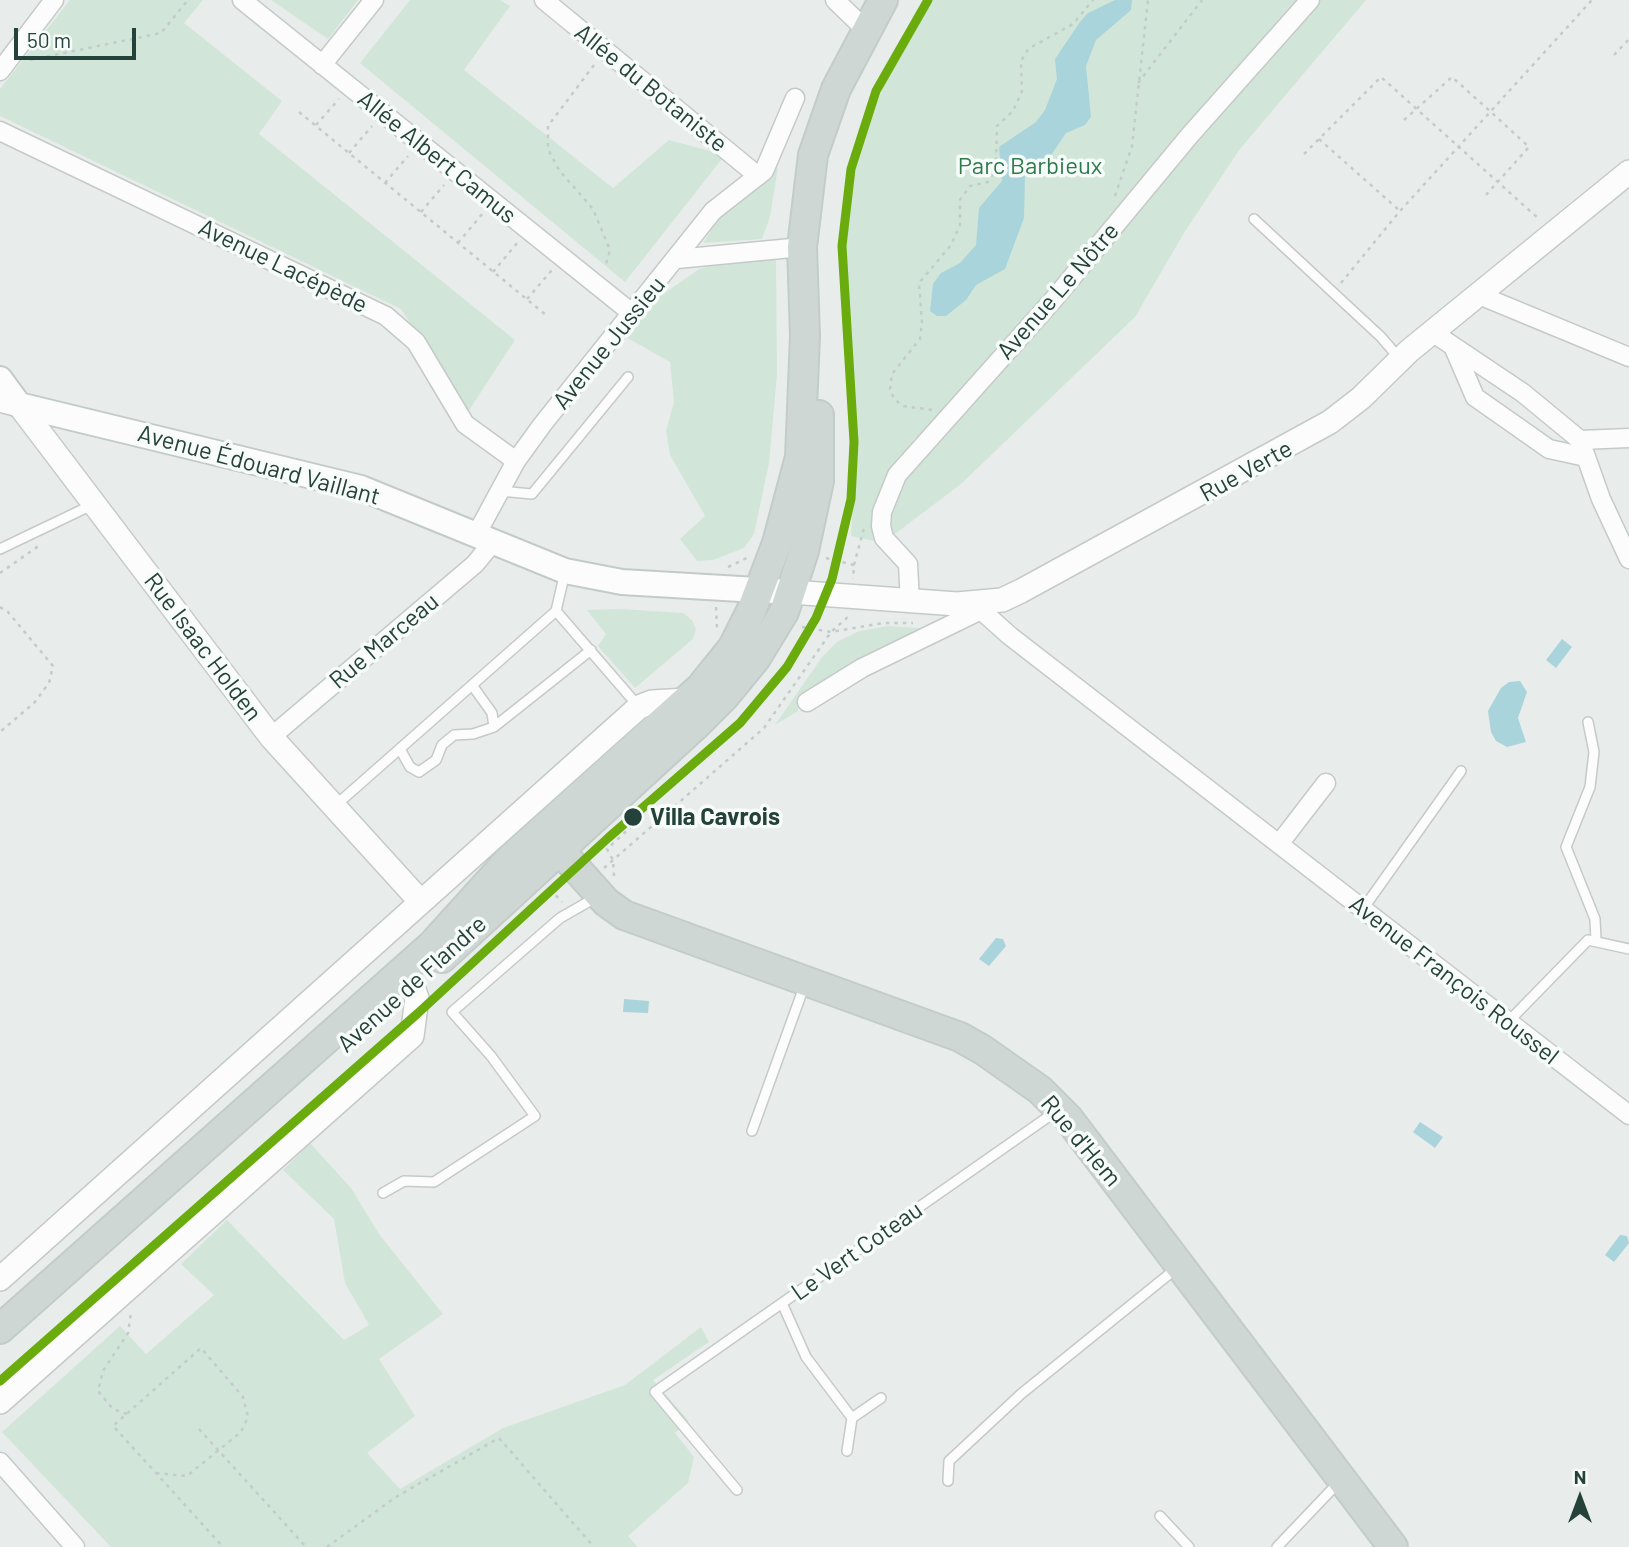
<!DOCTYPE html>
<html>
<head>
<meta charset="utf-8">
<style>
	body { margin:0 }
	#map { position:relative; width:1629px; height:1547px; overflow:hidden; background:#e8edeb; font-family:Barlow,sans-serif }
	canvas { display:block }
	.north { position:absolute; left:1545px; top:1463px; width:70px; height:70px; -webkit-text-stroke:5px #f7fbf9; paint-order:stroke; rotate:0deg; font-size:19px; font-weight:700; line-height:28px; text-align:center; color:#24423a }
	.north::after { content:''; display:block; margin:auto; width:24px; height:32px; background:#24423a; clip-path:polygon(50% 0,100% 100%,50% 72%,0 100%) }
	.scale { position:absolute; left:14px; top:28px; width:122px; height:32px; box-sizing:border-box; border:4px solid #24423a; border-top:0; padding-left:9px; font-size:21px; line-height:24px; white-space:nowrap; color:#24423a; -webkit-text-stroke:5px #f7fbf9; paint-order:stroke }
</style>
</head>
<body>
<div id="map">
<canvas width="1629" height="1547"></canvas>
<div class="north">N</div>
<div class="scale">50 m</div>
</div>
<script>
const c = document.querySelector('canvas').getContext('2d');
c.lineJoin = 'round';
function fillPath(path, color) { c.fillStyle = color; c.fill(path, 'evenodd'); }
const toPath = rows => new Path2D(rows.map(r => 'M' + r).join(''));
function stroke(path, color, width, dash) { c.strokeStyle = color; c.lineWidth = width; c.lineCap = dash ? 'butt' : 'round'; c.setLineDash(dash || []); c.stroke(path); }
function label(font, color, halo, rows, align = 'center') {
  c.font = font + ' Barlow,sans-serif'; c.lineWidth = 7; c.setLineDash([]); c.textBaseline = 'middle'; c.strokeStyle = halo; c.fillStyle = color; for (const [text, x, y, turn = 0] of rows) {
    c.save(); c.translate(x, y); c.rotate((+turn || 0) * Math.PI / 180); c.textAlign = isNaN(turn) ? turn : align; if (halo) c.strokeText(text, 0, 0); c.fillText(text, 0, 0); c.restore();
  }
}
const green = toPath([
	[70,0,203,0,184,23,282,101,259,134,515,340,468,412,401,309,0,116,0,89],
	[271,0,358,0,328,39],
	[410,0,500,0,510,6,464,70,613,188,669,140,725,155,625,282,360,63],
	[931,0,1366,0,1240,149,1184,233,1135,317,961,484,883,543,851,536,856,437,845,290,844,246,847,203,855,162,867,123,905,39],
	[778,167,770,217,762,239,703,243,727,206,763,183],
	[776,256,777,375,769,463,754,534,744,548,713,560,697,561,680,539,705,516,670,455,666,431,674,402,670,362,624,336,656,299,699,269,742,259],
	[621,609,683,613,692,620,696,629,693,639,635,688,598,646,606,634,587,610],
	[888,626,933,629,848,668,797,700,798,711,775,725,822,657,837,642,859,631],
	[310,1143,351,1188,379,1234,443,1314,379,1359,415,1416,367,1453,400,1489,503,1428,625,1385,701,1327,709,1342,653,1380,689,1421,675,1433,694,1457,688,1483,628,1536,638,1547,111,1547,2,1432,120,1326,146,1354,214,1295,181,1264,227,1220,344,1340,369,1325,345,1283,334,1219,283,1170]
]);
const water = toPath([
	[1115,0,1132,0,1131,10,1096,40,1086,66,1091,117,1085,125,1066,133,1043,167,1025,176,1024,218,1005,269,976,285,966,300,946,316,937,316,930,311,933,284,941,273,960,263,976,245,979,208,1002,181,999,147,1036,122,1045,110,1057,79,1055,59,1080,22,1088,13],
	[1562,639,1572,647,1556,668,1546,660],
	[1520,681,1527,692,1518,718,1526,742,1507,747,1496,741,1491,732,1488,711,1501,688,1509,682],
	[996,938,1003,939,1006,946,989,966,979,959],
	[624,999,649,1001,648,1013,623,1012],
	[1420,1122,1443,1137,1435,1148,1413,1132],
	[1620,1235,1627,1236,1629,1243,1614,1262,1605,1255]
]);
const path = toPath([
	[1614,55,1629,39],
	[30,60,161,33,188,0],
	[594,65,548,126,548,149,559,170,593,209,610,250,605,268],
	[1138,83,1202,0],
	[299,112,546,315],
	[1404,120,1452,77,1491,112,1529,147,1486,195],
	[316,125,339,99],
	[1319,139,1400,211],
	[349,153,372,126],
	[1304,154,1381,77,1539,219],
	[385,183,408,156],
	[1115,196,1132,146,1148,0],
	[421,212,444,185],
	[458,243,483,213],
	[493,272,518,242],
	[1341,283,1400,211,1592,0],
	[527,299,552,270],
	[932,410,903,406,894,399,890,389,892,374,920,339,922,322,919,283,951,245,960,225,960,200,970,186,988,182,996,168,997,126,1013,111,1022,91,1021,61,1028,49,1073,24,1093,0],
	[826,558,854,565,853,579],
	[854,565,864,528],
	[728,567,747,558],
	[0,573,40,545],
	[0,607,8,612,53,666,49,683,34,703,0,732],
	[716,607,717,629],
	[802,627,831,632,883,623,913,623],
	[604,868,764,728,831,632,849,616],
	[614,876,613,860,607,849,633,825],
	[550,889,562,902],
	[127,1414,113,1409,98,1391,103,1371,128,1333,131,1312],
	[199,1429,306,1547],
	[156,1473,187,1476,241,1432,248,1417,243,1397,201,1348,113,1426,156,1473,223,1547],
	[327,1547,396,1497,499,1438,594,1547]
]);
const service = toPath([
	[1254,219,1381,337,1399,358],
	[500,491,532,494,628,377],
	[0,549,92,505],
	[556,611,565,572],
	[472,685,492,713,494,727],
	[1588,722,1594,752,1590,787,1566,847,1595,919,1596,940],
	[400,749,410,767,419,772,436,760,442,745,454,735,473,734,494,727,591,650],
	[336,805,556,611,639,707],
	[1363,909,1461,771],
	[1508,1022,1588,940,1629,949],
	[752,1131,805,984],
	[383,1193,404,1181,434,1182,535,1116,491,1056,452,1012,560,918,595,898],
	[782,1303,806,1357,852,1418,881,1398],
	[847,1451,852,1418],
	[948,1481,949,1461,1021,1394,1178,1267],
	[737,1490,655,1392,1055,1112],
	[1160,1516,1189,1547],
	[1277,1547,1338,1483]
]);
const minor = toPath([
	[242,0,633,314],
	[544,0,758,176],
	[835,0,867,31],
	[322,65,374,0],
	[0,71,54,0],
	[0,131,386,316,416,342,465,424,516,461],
	[677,259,802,247],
	[1479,295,1629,357],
	[1432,332,1523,393,1580,440,1601,499,1629,559],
	[1453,346,1475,397,1549,449,1586,457],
	[1580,440,1629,438],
	[476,535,516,461,542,425,713,211,764,171,795,98],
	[910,602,908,564,884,538,881,526,882,512,897,475,1054,299,1190,135,1310,0],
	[973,603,1010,636,1629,1115],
	[807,702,862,668,981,610],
	[271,737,475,564,493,542],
	[1279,844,1326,783],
	[0,1462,75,1547]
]);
const tertiary = toPath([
	[0,400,19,405,271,737,421,902],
	[791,592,957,604,1002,600,1021,591,1330,422,1361,398,1409,351,1629,172],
	[0,1279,639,707,652,702,687,700],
	[0,1402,412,1036,417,998,412,984,403,972]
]);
const secondary = toPath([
	[0,379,19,405,361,488,565,571,622,582,791,592]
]);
const primary = toPath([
	[547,836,606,902,624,915,960,1037,983,1050,1040,1090,1068,1118,1393,1547],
	[442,958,696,725,724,697,756,658,784,612,804,551,819,481,819,415],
	[0,1329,432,945,509,860,700,688,733,647,752,609,777,543,800,457,805,336,802,247,813,155,836,89,883,0]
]);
const tram1 = toPath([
	[0,1381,417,1014,608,838,740,723,787,667,816,618,832,579,851,499,854,442,842,246,851,169,876,91,928,0]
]);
const markers = [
	[633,817,10,"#24423a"]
];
const streetNames = [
	["Allée du Botaniste",651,88,39],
	["Allée Albert Camus",437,157,39],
	["Avenue Lacépède",283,266,26],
	["Avenue Le Nôtre",1058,291,-49],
	["Avenue Jussieu",609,343,-51],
	["Avenue Édouard Vaillant",259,465,15],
	["Rue Verte",1246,471,-29],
	["Rue Marceau",384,641,-40],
	["Rue Isaac Holden",203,647,53],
	["Avenue François Roussel",1454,980,38],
	["Avenue de Flandre",412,984,-42],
	["Rue d'Hem",1081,1141,50],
	["Le Vert Coteau",857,1251,-35]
];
const parkNames = [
	["Parc Barbieux",1030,166]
];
const stopNames = [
	["Villa Cavrois",650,817]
];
fillPath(green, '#d1e6d8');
fillPath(water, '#a9d4db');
stroke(service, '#c5cac8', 12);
stroke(minor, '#c5cac8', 21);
stroke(tertiary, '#c5cac8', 26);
stroke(secondary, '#c3cbc8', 28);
stroke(primary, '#c3ccc9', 32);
stroke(path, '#c3ccca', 2.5, [3.5, 5]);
stroke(service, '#fcfcfc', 9);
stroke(minor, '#fcfcfc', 18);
stroke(tertiary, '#fcfcfc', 23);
stroke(secondary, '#fcfcfc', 24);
stroke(primary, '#cfd7d5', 28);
stroke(tram1, '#6aac0e', 9);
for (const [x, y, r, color] of markers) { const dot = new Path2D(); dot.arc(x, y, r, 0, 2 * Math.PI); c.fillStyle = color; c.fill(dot); stroke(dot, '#f7fbf9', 2.5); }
label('24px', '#24423a', '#f7fbf9', streetNames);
label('24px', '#2d7a4b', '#f7fbf9', parkNames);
label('bold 24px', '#24423a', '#f7fbf9', stopNames, 'left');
</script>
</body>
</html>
